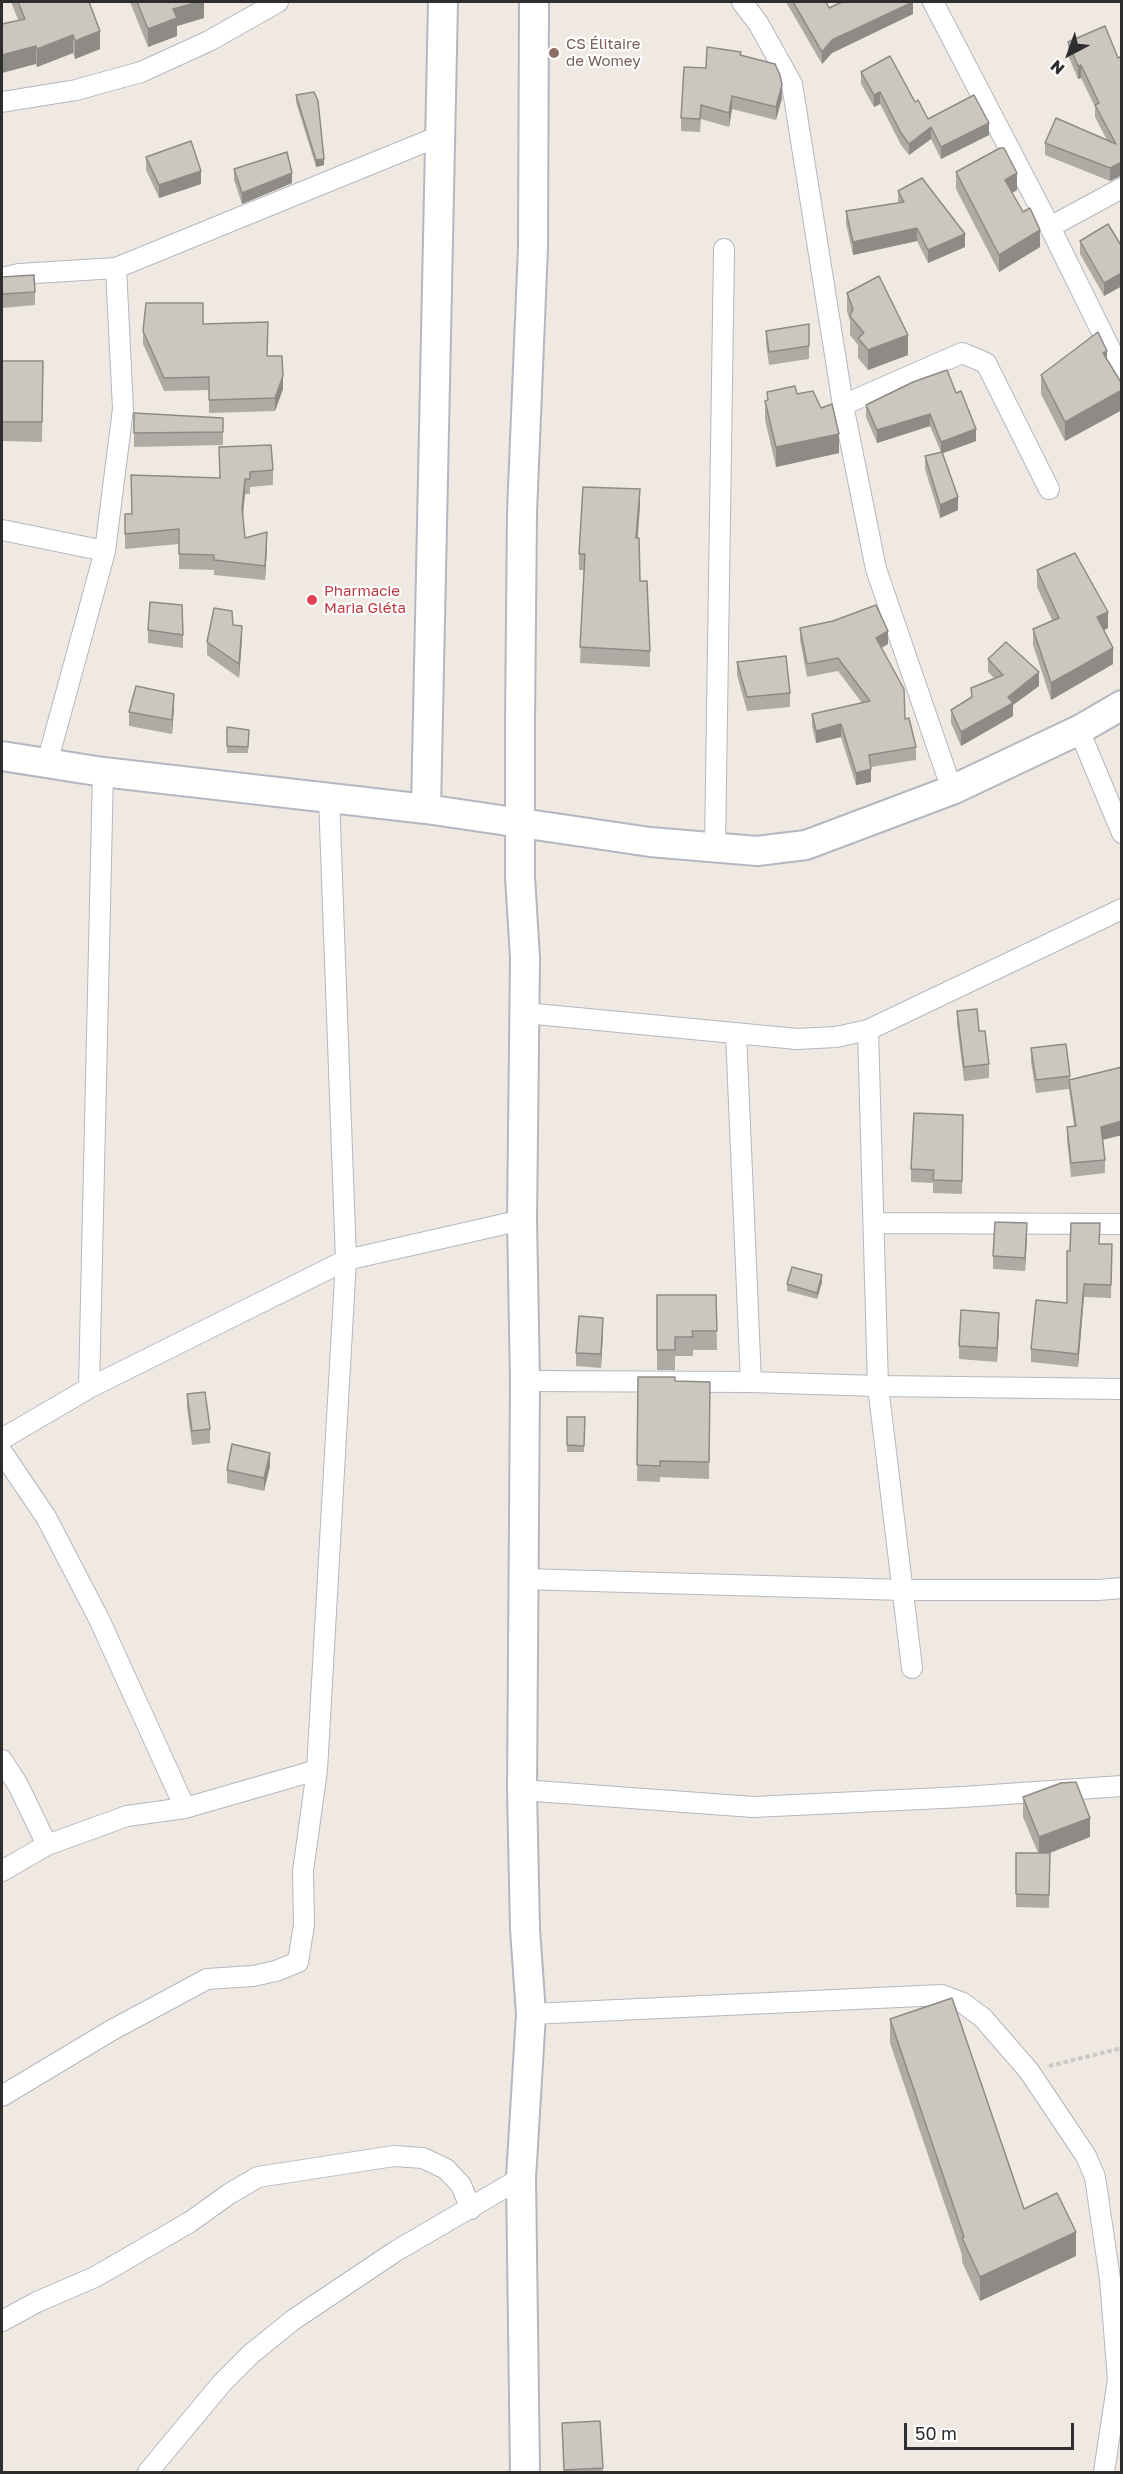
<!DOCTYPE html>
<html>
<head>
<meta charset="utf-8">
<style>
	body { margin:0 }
	#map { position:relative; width:1123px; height:2474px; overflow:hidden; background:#efe9e1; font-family:"Golos Text",sans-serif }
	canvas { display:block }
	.frame { position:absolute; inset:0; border:3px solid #2e2e2e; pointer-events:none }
	.north { position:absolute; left:1039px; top:24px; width:60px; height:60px; -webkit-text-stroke:4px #fff; paint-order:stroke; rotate:221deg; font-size:16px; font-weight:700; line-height:24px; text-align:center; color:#2e2e2e }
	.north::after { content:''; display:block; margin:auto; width:21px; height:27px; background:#2e2e2e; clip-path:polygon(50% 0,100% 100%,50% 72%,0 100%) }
	.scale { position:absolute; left:904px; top:2423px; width:170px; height:27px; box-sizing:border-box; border:3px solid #2e2e2e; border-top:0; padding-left:8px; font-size:18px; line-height:21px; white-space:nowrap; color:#2e2e2e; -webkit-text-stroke:4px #fff; paint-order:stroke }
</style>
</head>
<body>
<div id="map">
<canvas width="1123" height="2474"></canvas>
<div class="frame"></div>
<div class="north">N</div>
<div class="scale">50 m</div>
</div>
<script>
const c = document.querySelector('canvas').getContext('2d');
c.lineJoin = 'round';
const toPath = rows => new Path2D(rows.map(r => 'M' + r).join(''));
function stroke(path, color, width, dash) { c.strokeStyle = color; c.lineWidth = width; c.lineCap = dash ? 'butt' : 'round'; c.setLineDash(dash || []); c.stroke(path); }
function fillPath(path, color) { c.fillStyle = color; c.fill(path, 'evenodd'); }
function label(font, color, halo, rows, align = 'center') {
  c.font = font + ' "Golos Text",sans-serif'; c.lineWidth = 4.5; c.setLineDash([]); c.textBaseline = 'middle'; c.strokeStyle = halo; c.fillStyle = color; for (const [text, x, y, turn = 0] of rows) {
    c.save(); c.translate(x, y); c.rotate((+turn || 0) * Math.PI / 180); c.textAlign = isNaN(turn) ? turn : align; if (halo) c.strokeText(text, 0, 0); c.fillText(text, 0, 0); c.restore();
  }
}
const path = toPath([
	[1049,2066,1122,2048]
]);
const street = toPath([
	[742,2,758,23,792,84,843,405,876,569,952,790],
	[933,2,1050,227,1122,373],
	[2,102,76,90,141,72,209,41,278,2],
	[1050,227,1122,188],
	[2,278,19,274,116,268,442,135],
	[843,405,962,353,986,363,1049,489],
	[2,530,105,551],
	[1079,730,1122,833],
	[47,763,105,551,123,409,116,268],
	[715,847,724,249],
	[525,1013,797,1039,836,1037,868,1030,1122,909],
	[868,1030,878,1386,912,1668],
	[736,1033,751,1382],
	[874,1223,1122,1224],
	[525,1381,751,1382,878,1386,1122,1389],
	[89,1388,103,772],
	[2,1439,89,1388,346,1260,522,1220],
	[2,1452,46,1517,99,1619,185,1808],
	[524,1579,903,1590,1098,1590,1122,1588],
	[2,1760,18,1785,47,1845],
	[522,1790,753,1807,963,1797,1122,1786],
	[2,1871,47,1845,127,1816,185,1808,317,1770,346,1260,329,797],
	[531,2014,942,1995,963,2003,983,2018,1029,2071,1086,2156,1095,2177,1110,2279,1118,2380,1104,2472],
	[2,2096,112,2030,207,1979,253,1976,276,1971,298,1962,304,1925,303,1871,317,1770],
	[2,2321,37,2302,95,2277,190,2222,229,2194,258,2177,394,2156,423,2158,446,2169,461,2185,471,2209],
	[148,2472,222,2383,251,2354,293,2320,396,2251,521,2178]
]);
const secondary = toPath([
	[2,756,103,772,426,809,650,842,757,851,806,845,952,790,1079,730,1122,705],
	[426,809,443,2],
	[525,2472,521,2178,531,2014,525,1929,522,1790,525,1381,522,1220,525,958,520,877,520,722,522,512,533,247,534,2]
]);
const wall = toPath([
	[11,2,89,2,100,49,75,59,73,53,37,67],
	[130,2,204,2,204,18,177,26,177,36,148,47],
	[786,2,826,2,829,8,913,14,832,53,822,64],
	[1068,42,1118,58,1122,56,1122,175,1110,181,1045,155,1045,143,1107,140,1095,117,1095,107,1081,78,1078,79,1068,55],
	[741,55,782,98,776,120,732,109,729,127,701,119,700,132,681,131,681,118,706,68],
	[861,72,915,102,928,119,989,135,941,159,931,139,909,155,901,145,880,104,874,107,861,84],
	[296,95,324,165,316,167,296,102],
	[146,157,201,184,159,198,146,170],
	[234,169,292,183,242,204,234,180],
	[956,172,1017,190,1012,193,1040,247,999,272,956,189],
	[898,191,965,247,928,263,917,241,853,255,846,224,846,211,898,203],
	[1080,241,1122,247,1122,286,1104,296,1080,254],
	[2,277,35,292,35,305,2,308],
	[847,293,908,355,868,370,858,358,858,345,850,335,850,321,847,312],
	[203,324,267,356,283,389,275,411,209,413,209,390,164,391,143,344,143,331],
	[809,324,809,359,769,365,766,344,766,331],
	[1107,360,1122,384,1122,410,1065,441,1041,394,1041,375],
	[2,361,43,361,42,442,2,441],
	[913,382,976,441,942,453,958,510,940,518,925,469,925,456,941,452,930,426,877,443,866,417,866,405],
	[767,392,797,394,839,453,776,467,765,420,765,401,767,401],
	[134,413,223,418,223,445,134,447],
	[219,447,273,470,273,485,250,487,250,494,245,494,243,516,245,538,267,547,265,580,214,575,214,570,179,569,179,544,125,549,125,514,132,514,219,478],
	[640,505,638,538,640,581,650,651,650,667,580,663,584,570,579,570,579,554],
	[1037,570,1108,628,1104,630,1113,664,1051,700,1033,645,1033,629,1052,620,1037,587],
	[233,625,242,639,239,678,207,655,207,642],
	[800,628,888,644,882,648,905,719,916,747,916,760,871,767,871,782,856,785,841,737,816,743,812,726,812,714,862,703,838,671,807,677,800,640],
	[148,630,183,635,183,648,148,643],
	[988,659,1039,686,1013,705,1013,716,961,746,951,723,951,710,971,698,971,688,994,678,988,672],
	[737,662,790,693,790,707,747,711,737,675],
	[174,707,172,734,129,726,129,712],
	[227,727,249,730,248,753,227,753],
	[957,1011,979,1031,989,1064,989,1078,964,1081,957,1024],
	[1031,1048,1070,1076,1070,1080,1122,1067,1122,1135,1103,1140,1105,1160,1105,1173,1071,1177,1067,1140,1067,1127,1074,1126,1069,1089,1036,1093,1031,1062],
	[963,1115,962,1194,933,1193,933,1183,911,1182,911,1169],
	[1027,1237,1025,1271,993,1269,993,1256],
	[1100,1244,1112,1244,1111,1298,1084,1297,1078,1367,1031,1362,1031,1349,1067,1303,1070,1251],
	[822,1282,817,1299,787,1291,787,1284],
	[657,1295,716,1295,717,1350,693,1350,693,1356,675,1356,675,1370,657,1370],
	[999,1326,997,1362,959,1359,959,1346],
	[603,1331,601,1368,576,1366,576,1353],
	[638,1377,675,1381,710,1382,709,1479,660,1477,660,1482,637,1481],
	[187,1394,210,1429,210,1443,192,1445,187,1407],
	[567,1417,585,1417,584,1452,567,1452],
	[270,1466,264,1491,227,1483,227,1470],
	[1023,1797,1090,1837,1050,1853,1049,1908,1016,1907,1016,1853,1038,1853,1023,1817],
	[890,2019,1024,2209,1076,2256,980,2301,962,2262,962,2255,890,2043],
	[600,2421,603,2472,564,2472,562,2423]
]);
const shadedWall = toPath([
	[198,2,204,2,204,18,177,26,177,36,148,47,148,29,173,9],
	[913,2,913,14,832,53,822,64,822,52,832,40],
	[100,31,100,49,75,59,75,41],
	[73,35,73,53,37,67,37,49],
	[36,46,36,64,2,73,2,55],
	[1081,65,1081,78,1078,79,1078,66],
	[782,85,782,98,776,120,776,107],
	[880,92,880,104,874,107,874,95],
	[732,96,732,109,729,127,729,113],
	[989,123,989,135,941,159,941,147],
	[931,127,931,139,909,155,909,144],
	[324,159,324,165,316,167,316,160],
	[1122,162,1122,175,1110,181,1110,168],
	[201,171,201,184,159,198,159,185],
	[292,173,292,183,242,204,242,193],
	[1017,173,1017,190,1005,197,1005,180],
	[917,228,917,241,853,255,853,242],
	[1040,230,1040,247,999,272,999,255],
	[965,234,965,247,928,263,928,250],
	[1122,273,1122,286,1104,296,1104,283],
	[908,335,908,355,868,370,868,350],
	[1107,351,1107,371,1103,353],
	[283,376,283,389,275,411,275,398],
	[1122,390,1122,410,1065,441,1065,422],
	[930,414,930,426,877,443,877,430],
	[976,429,976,441,941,454,941,442],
	[839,434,839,453,776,467,776,447],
	[245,479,245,494,242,523,242,508],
	[640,489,640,505,636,554,636,538],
	[958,497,958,510,940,518,940,505],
	[267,532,267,547,265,580,265,566],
	[1108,612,1108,628,1097,634,1097,617],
	[242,626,242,639,239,678,239,664],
	[888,631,888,644,876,650,876,638],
	[1113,648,1113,664,1051,700,1051,683],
	[1039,672,1039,686,1013,705,1013,716,961,746,961,732],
	[174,694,174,707,172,734,172,720],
	[841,724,841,737,816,743,816,731],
	[871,769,871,782,856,785,856,773],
	[1122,1121,1122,1135,1101,1140,1101,1127],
	[1027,1223,1027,1237,1025,1271,1025,1258],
	[822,1275,822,1282,817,1299,817,1293],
	[1084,1284,1084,1297,1078,1367,1078,1354],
	[999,1313,999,1326,997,1362,997,1348],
	[603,1318,603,1331,601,1368,601,1354],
	[270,1453,270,1466,264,1491,264,1478],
	[1090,1818,1090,1837,1039,1857,1039,1837],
	[1076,2232,1076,2256,980,2301,980,2277]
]);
const building = toPath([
	[18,2,89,2,100,31,75,41,73,35,37,49,36,46,2,55,2,24,25,19,18,2],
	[137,2,198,2,173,9,177,18,148,29,137,2],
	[793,2,826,2,829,8,842,2,913,2,832,40,822,52,793,2],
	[1105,26,1118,58,1122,56,1122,162,1110,168,1045,143,1056,118,1116,144,1095,105,1099,103,1081,65,1078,66,1068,42,1105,26],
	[707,47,741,52,740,55,775,64,780,75,782,85,776,107,732,96,729,113,701,105,700,119,681,118,684,67,706,68,707,47],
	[890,56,915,102,918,100,928,119,974,95,989,123,941,147,931,127,909,144,901,133,880,92,874,95,861,72,890,56],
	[314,92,318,101,324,159,316,160,296,95,314,92],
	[191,141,201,171,159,185,146,157,191,141],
	[1000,148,1004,148,1017,173,1005,180,1023,212,1030,208,1040,230,999,255,956,172,1000,148],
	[287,152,292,173,242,193,234,169,287,152],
	[922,178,965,234,928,250,917,228,853,242,846,211,904,202,898,191,922,178],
	[1108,224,1122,247,1122,273,1104,283,1080,241,1108,224],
	[34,275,35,292,2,294,2,277,34,275],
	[879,276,908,335,868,350,858,338,864,333,850,316,853,309,847,293,879,276],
	[146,303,203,303,203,324,268,322,267,356,282,356,283,376,275,398,209,400,209,377,164,378,143,331,146,303],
	[809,324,809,346,769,352,766,331,809,324],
	[1098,332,1107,351,1103,353,1122,384,1122,390,1065,422,1041,375,1098,332],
	[2,361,43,361,42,422,2,422,2,361],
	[947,370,956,393,961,391,976,429,941,442,930,414,877,430,866,405,913,382,947,370],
	[795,386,797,394,813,391,821,408,832,404,839,434,776,447,765,401,768,400,767,392,795,386],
	[134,413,223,418,223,432,134,433,134,413],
	[271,445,273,470,250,472,250,479,245,479,242,508,245,538,267,532,265,566,214,560,214,555,179,554,179,529,125,534,125,514,132,514,131,475,220,478,219,447,271,445],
	[942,452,958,497,940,505,925,456,942,452],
	[583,487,640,489,636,538,639,538,640,581,647,581,650,651,580,647,585,554,579,554,583,487],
	[1075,553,1108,612,1097,617,1113,648,1051,683,1033,629,1059,618,1037,570,1075,553],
	[150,602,182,605,183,635,148,630,150,602],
	[876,605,888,631,876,638,904,689,905,719,909,718,916,747,869,755,871,769,856,773,841,724,816,731,812,714,870,701,838,658,807,664,800,628,833,621,876,605],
	[214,608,232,611,233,625,242,626,239,664,207,642,214,608],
	[1006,642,1039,672,1008,697,1013,703,961,732,951,710,972,697,971,688,1003,675,988,659,1006,642],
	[786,656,790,693,747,697,737,662,786,656],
	[136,686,174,694,172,720,129,712,136,686],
	[227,727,249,730,248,747,227,746,227,727],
	[977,1009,979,1031,985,1031,989,1064,964,1067,957,1011,977,1009],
	[1066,1044,1070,1076,1036,1080,1031,1048,1066,1044],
	[1122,1067,1122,1121,1101,1127,1105,1160,1071,1163,1067,1127,1076,1126,1069,1080,1122,1067],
	[914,1113,963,1115,962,1181,933,1180,934,1170,911,1169,914,1113],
	[995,1222,1027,1223,1025,1258,993,1256,995,1222],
	[1071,1223,1100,1223,1099,1244,1112,1244,1111,1285,1084,1284,1078,1354,1031,1349,1036,1300,1067,1303,1067,1251,1070,1251,1071,1223],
	[792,1267,822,1275,817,1293,787,1284,792,1267],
	[657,1295,716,1295,717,1331,692,1331,693,1337,675,1337,675,1350,657,1350,657,1295],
	[961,1310,999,1313,997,1348,959,1346,961,1310],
	[579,1316,603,1318,601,1354,576,1353,579,1316],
	[638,1377,675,1377,675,1381,710,1382,709,1462,660,1461,660,1466,637,1465,638,1377],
	[205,1392,210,1429,192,1431,187,1394,205,1392],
	[567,1417,585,1417,584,1446,567,1445,567,1417],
	[232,1444,270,1453,264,1478,227,1470,232,1444],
	[1076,1782,1090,1818,1039,1837,1023,1797,1061,1783,1076,1782],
	[1016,1853,1050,1853,1049,1895,1016,1894,1016,1853],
	[952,1998,1024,2209,1057,2193,1076,2232,980,2277,962,2238,964,2237,890,2019,952,1998],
	[600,2421,603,2468,564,2470,562,2423,600,2421]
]);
const markers = [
	[554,53,6,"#8d6e63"],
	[312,600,6,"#e0444e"]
];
const educationNames = [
	["CS Élitaire",566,44],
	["de Womey",566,61]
];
const healthNames = [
	["Pharmacie",324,591],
	["Maria Gléta",324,608]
];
stroke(street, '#b4b7c1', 22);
stroke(secondary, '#b4b7c1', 32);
stroke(path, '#c9c9c9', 4, [4.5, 3]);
stroke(street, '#fff', 20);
stroke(secondary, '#fff', 28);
fillPath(wall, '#afaba4');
fillPath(shadedWall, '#8e8b86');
fillPath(building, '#cbc7bf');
stroke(building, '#8e8b86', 1.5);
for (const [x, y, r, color] of markers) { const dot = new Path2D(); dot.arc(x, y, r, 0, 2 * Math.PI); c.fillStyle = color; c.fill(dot); stroke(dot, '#fff', 2); }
label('15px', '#785e54', '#fff', educationNames, 'left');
label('15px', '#be3a42', '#fff', healthNames, 'left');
</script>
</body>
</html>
